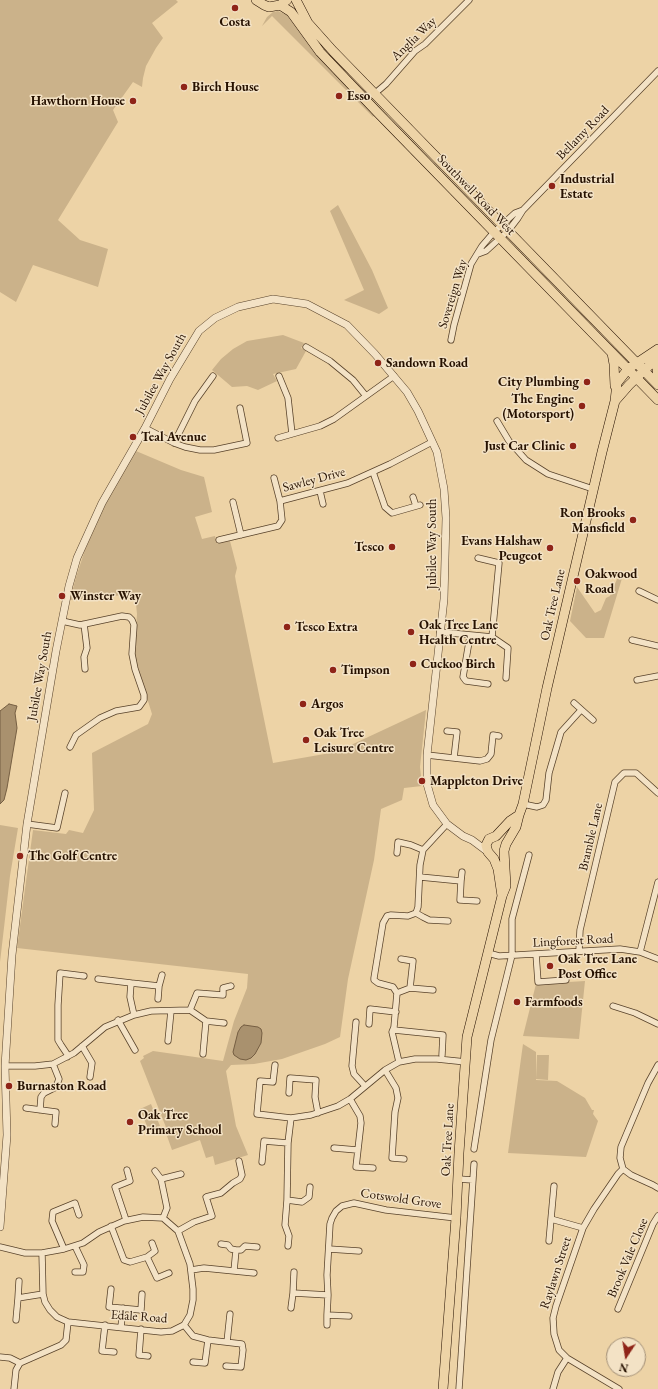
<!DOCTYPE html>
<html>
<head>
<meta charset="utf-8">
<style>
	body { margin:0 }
	#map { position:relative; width:658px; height:1389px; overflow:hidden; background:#edd3a6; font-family:"EB Garamond",serif }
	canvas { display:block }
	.north { position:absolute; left:606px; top:1337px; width:40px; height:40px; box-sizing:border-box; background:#f3e2c5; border:1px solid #a18e76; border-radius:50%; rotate:192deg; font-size:11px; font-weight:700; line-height:16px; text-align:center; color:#261100 }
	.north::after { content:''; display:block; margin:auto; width:14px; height:18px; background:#8f2418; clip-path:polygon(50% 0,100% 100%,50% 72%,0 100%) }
</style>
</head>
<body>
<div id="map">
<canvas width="658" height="1389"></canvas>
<div class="north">N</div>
</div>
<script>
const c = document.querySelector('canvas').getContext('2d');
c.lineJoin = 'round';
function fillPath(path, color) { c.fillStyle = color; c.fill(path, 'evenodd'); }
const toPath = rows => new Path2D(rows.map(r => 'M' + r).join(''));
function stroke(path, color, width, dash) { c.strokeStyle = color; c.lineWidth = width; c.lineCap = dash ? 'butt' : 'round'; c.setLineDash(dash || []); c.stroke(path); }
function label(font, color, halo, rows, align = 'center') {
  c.font = font + ' "EB Garamond",serif'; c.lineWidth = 3; c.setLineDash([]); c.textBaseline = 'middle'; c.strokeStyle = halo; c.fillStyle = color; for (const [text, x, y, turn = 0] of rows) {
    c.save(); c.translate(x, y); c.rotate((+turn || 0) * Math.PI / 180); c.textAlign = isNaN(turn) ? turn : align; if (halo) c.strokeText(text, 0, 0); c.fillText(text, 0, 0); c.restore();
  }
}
const green = toPath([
	[0,0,176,0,178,2,152,23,163,38,156,48,146,66,143,78,142,87,133,82,113,110,118,122,58,220,80,240,108,249,98,287,33,265,16,302,0,292],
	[278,11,289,16,304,37,318,54,375,114,373,117,272,16,262,26,267,17,273,12],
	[338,205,372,270,388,308,379,314,344,300,364,290,330,211],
	[283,335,304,343,301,348,306,351,296,369,273,374,277,381,258,390,247,386,232,387,212,370,221,359,233,349,247,341],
	[136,451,181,470,204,477,212,512,195,517,202,539,215,536,217,544,230,541,237,568,235,576,236,582,273,763,336,752,426,710,420,767,422,786,404,788,402,800,381,809,374,860,348,979,340,1037,325,1044,282,1059,254,1064,231,1065,226,1071,236,1126,248,1155,215,1165,213,1156,206,1158,200,1140,172,1150,167,1136,169,1135,140,1061,144,1058,143,1056,153,1051,223,1061,234,1021,247,988,248,974,17,948,33,830,66,834,69,830,83,833,94,810,92,753,148,724,152,714,134,656,137,614,135,594,70,600,76,577,85,550,106,502],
	[623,575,604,638,586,638,570,621,577,587,595,613,601,610,606,598,610,596,617,579],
	[0,825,18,828,10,876,0,962],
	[585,981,579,1039,523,1036,536,984],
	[523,1044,536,1052,536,1080,557,1081,585,1098,592,1110,594,1110,593,1114,598,1121,586,1157,508,1153],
	[537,1055,549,1055,548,1080,536,1079],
	[151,1104,160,1126,149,1131,140,1109]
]);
const water = toPath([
	[9,704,17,706,15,713,17,728,7,788,4,800,0,804,0,711,9,704],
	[244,1025,258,1027,261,1029,262,1033,261,1043,255,1054,251,1058,246,1060,240,1059,234,1055,233,1052,238,1032,241,1027,244,1025]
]);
const minor = toPath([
	[373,95,386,84,415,51,425,44,469,0],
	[478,254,486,251,508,231,518,218,523,210,658,71],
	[451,340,454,325,471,264,482,246,494,232,515,213,523,210],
	[306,347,330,361,353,380,366,396],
	[279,376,288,398,292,434],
	[497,421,509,441,526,460,548,474,593,489],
	[145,428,174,443,185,447,200,450,214,450,247,443,240,408],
	[278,438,320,426,334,419,394,376],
	[174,443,195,401,213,376],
	[373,472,385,507,392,513,420,505],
	[274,478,280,501],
	[320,491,323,504],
	[413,497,416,506],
	[233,502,241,535],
	[219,540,278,526,282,520,280,501,348,483,390,464,432,442],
	[639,591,658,600],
	[62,621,80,625,122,616,129,617,132,620,134,625,132,654,135,669,144,695,144,700,139,707,116,711,100,718,76,735,70,747],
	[84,624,87,648,84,657,85,669],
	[440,632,492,637,499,563,478,558],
	[470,636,463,677,466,681,488,684],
	[492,637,508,648,506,678],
	[632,640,658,646],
	[637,680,658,676],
	[574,703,593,720],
	[447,731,457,732,454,758],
	[427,755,480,761,487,759,491,754,493,735,499,736],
	[523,804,537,807,543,805,546,800,549,773,561,732,581,710],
	[27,824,57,828,65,793],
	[397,853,398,842,411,845,423,850],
	[420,877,461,881,460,900,477,901],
	[461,881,462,872],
	[416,913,423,917,429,920,448,921],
	[579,951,580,930,615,782,624,773,636,773,658,793],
	[640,952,658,882],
	[488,953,499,956,620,949,640,952,658,959],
	[536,954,538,982,566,980],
	[512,955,512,919,529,855],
	[401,959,413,961,410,988],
	[98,979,131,983],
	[397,993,410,988,433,990],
	[158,999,159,986,162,975],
	[613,1006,635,1013,658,1024],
	[190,1010,197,993,223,995,223,988,231,986],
	[190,1010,206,1021,224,1023],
	[134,1015,130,997,131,983,159,986],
	[118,1020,135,1050],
	[356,1022,352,1066,354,1074,365,1086],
	[369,1024,370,1009,396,1012],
	[394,1030,443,1035,442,1055],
	[168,1041,171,1011],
	[82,1046,92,1063,90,1077],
	[203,1054,206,1021],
	[67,1057,67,1054,61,1045,58,1040,58,1005,60,973,84,976],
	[399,1062,392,1032,394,1027,397,993,393,987,378,983,374,980,374,978,383,923,387,916,391,915,408,916,416,913,418,907,420,865,423,850,447,824],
	[275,1065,273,1082,260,1081,257,1114,291,1118,311,1115,338,1106,350,1099,385,1070,399,1062,415,1059,437,1059,466,1062],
	[5,1066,35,1066,53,1064,74,1053,105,1027,134,1015,151,1011,190,1010],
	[385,1070,396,1088,398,1098,395,1112,392,1158,404,1159],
	[289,1093,290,1078,316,1080,315,1097,318,1113],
	[350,1099,360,1116,361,1123,356,1167,373,1168],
	[26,1108,56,1112,55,1124],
	[40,1110,41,1097,44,1093,56,1087,59,1079,53,1064],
	[334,1148,357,1150],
	[474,1149,491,1040,512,955],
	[262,1162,264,1141,288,1143],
	[623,1169,620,1158,621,1147,648,1083,658,1065],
	[623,1169,631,1175,653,1185,658,1188],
	[155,1171,161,1179],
	[458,1179,473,1180],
	[287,1200,302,1202,309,1197,310,1187],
	[163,1218,167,1208,161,1179,181,1174],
	[551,1219,583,1228],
	[126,1220,115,1187,130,1181,127,1170],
	[111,1226,124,1260,130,1262,147,1257,155,1251,152,1243],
	[178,1231,194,1222,212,1216,206,1197,221,1193,233,1183,240,1179,242,1175,239,1161],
	[549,1241,554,1186],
	[221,1244,228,1245,231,1249,236,1250],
	[288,1246,289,1236,285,1225,287,1200,288,1143,291,1118],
	[0,1247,25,1253,42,1253,64,1249,83,1243,99,1232,124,1221,143,1217,163,1218,178,1231,190,1264,193,1289,193,1300,190,1315,184,1325,172,1331,161,1332,68,1322,57,1317,50,1310,45,1302,43,1294,42,1253],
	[64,1249,52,1221,53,1212,75,1203,79,1215],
	[329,1249,359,1251],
	[147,1257,157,1278,169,1273],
	[191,1270,204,1268,254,1273],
	[234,1271,236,1250,241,1250,245,1246,257,1247],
	[75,1272,83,1272,84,1265,75,1246],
	[111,1289,109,1307,141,1310,142,1294],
	[293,1293,294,1272],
	[328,1295,327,1315,349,1316],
	[18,1298,19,1281],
	[291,1308,293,1293,328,1295,327,1275,330,1224,332,1218,336,1211,342,1206,354,1203,386,1210,456,1218],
	[618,1309,653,1224,658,1216],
	[16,1320,18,1298,43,1294],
	[105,1325,102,1351,114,1352],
	[184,1325,193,1336,208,1340,242,1344,243,1350,241,1367,226,1366],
	[327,1325,327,1315],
	[121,1327,123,1308],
	[141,1329,139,1355,148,1356],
	[227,1342,230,1314],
	[0,1357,10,1358,20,1363],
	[193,1362,205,1363,208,1340],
	[14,1389,16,1370,20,1363,61,1345,66,1340,68,1322],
	[459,1389,474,1164],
	[553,1389,558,1372,567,1358],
	[619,1389,567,1358,559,1350,554,1334,553,1318,556,1306,583,1228,594,1209,618,1174,623,1169]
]);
const tertiary = toPath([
	[0,1227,7,1135,5,1066,12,955,27,824,56,651,69,586,77,558,102,503,145,428,170,379,199,331,215,318,238,307,273,299,307,304,347,325,375,354,407,392,418,411,437,452,444,489,446,518,444,599,433,700,427,755,427,784,433,805,447,824,463,836,472,840,488,852]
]);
const primary = toPath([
	[256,0,264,5,269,7,280,5,287,0],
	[296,0,308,23,333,51,658,385],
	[280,5,291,12,320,52,379,114,658,400],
	[612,353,614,364,615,386],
	[658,363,657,368,658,379],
	[615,401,629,385,658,357],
	[502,896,498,869,494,859,488,852,486,845,489,839,496,836,510,821,519,815],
	[443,1389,456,1218,459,1153,467,1037,502,896,506,886,504,851,506,844,516,827,519,815,523,804,547,688,602,452,615,401,617,383,628,369,658,349]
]);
const markers = [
	[235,8,4,"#8f2418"],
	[184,87,4,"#8f2418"],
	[339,96,4,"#8f2418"],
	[133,101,4,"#8f2418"],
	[552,186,4,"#8f2418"],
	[378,363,4,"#8f2418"],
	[587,382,4,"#8f2418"],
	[582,406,4,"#8f2418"],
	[133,437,4,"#8f2418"],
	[573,446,4,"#8f2418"],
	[633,520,4,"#8f2418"],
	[392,547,4,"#8f2418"],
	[550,548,4,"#8f2418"],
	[577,581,4,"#8f2418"],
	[62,596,4,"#8f2418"],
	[287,627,4,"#8f2418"],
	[411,632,4,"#8f2418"],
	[413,664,4,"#8f2418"],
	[333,670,4,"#8f2418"],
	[303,704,4,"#8f2418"],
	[306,740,4,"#8f2418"],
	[422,781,4,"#8f2418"],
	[20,856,4,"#8f2418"],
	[550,966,4,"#8f2418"],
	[517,1002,4,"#8f2418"],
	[9,1086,4,"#8f2418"],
	[130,1122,4,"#8f2418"]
];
const poiNames = [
	["Costa",235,22,"center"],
	["Birch House",192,87],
	["Esso",347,96],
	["Hawthorn House",125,101,"right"],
	["Industrial",560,179],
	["Estate",560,194],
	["Sandown Road",386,363],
	["City Plumbing",579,382,"right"],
	["The Engine",574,399,"right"],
	["(Motorsport)",574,414,"right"],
	["Teal Avenue",141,437],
	["Just Car Clinic",565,446,"right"],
	["Ron Brooks",625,513,"right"],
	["Mansfield",625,528,"right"],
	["Evans Halshaw",542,541,"right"],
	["Peugeot",542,556,"right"],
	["Tesco",384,547,"right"],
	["Oakwood",585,574],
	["Road",585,589],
	["Winster Way",70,596],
	["Oak Tree Lane",419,625],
	["Health Centre",419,640],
	["Tesco Extra",295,627],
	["Cuckoo Birch",421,664],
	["Timpson",341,670],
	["Argos",311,704],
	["Oak Tree",314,733],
	["Leisure Centre",314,748],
	["Mappleton Drive",430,781],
	["The Golf Centre",28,856],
	["Oak Tree Lane",558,959],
	["Post Office",558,974],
	["Farmfoods",525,1002],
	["Burnaston Road",17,1086],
	["Oak Tree",138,1115],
	["Primary School",138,1130]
];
const streetNames = [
	["Anglia Way",414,39,-44],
	["Bellamy Road",583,133,-46],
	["Southwell Road West",476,195,46],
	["Sovereign Way",453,294,-73],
	["Jubilee Way South",161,374,-61],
	["Sawley Drive",314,480,-15],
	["Jubilee Way South",432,544,-90],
	["Oak Tree Lane",553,605,-77],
	["Jubilee Way South",40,676,-80],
	["Bramble Lane",591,837,-77],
	["Lingforest Road",573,941,-3],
	["Oak Tree Lane",448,1140,-87],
	["Cotswold Grove",401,1199,8],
	["Brook Vale Close",628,1258,-67],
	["Raylawn Street",556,1273,-72],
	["Edale Road",139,1317,4]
];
fillPath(green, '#cbb28a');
fillPath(water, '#a9916e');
stroke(water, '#755e42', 1);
stroke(minor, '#58422a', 7);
stroke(tertiary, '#58422a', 8);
stroke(primary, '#261100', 10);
stroke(minor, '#f3e2c5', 5.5);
stroke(tertiary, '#f3e2c5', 7);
stroke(primary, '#edd3a6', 9);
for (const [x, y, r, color] of markers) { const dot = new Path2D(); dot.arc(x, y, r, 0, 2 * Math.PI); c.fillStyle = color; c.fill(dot); stroke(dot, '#f3e2c5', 1.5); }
label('bold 13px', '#261100', '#f3e2c5', poiNames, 'left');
label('13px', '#261100', '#f3e2c5', streetNames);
</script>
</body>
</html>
